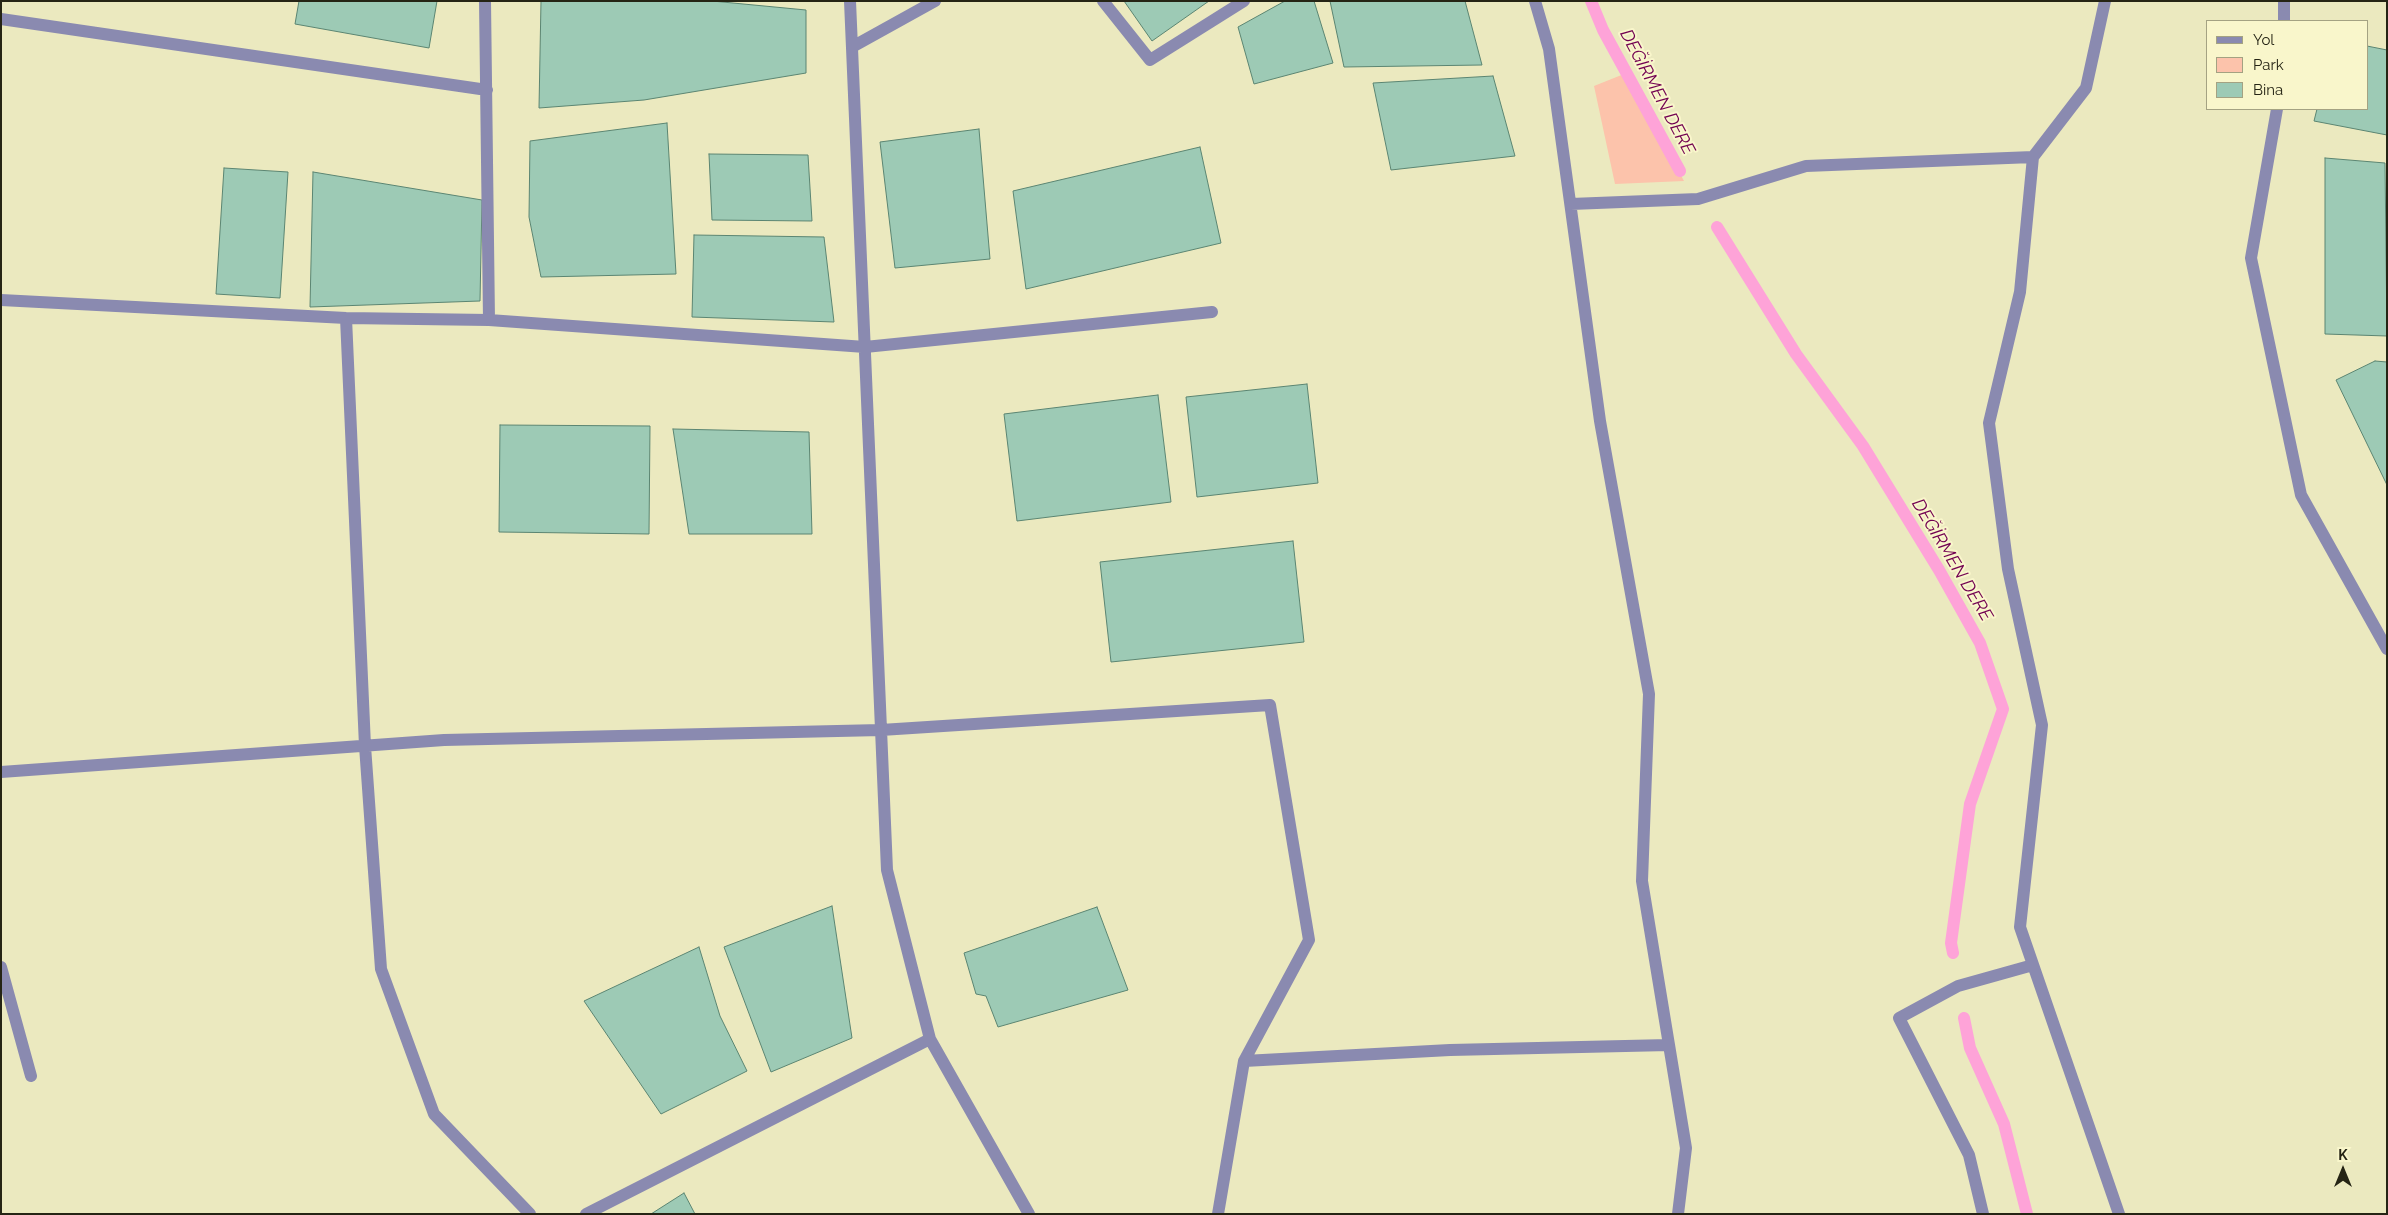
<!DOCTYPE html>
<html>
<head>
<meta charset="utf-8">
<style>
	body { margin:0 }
	#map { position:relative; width:2388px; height:1215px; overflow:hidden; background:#ebe9bf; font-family:Raleway,sans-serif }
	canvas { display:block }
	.frame { position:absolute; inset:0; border:2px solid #252414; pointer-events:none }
	.legend { position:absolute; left:2206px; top:20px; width:162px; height:90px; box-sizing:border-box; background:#f9f6cb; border:1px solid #a4a282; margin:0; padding:6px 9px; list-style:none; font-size:15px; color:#252414 }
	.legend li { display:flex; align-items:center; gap:10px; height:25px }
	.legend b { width:25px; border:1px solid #a4a282 }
	.north { position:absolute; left:2318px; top:1145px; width:50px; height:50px; -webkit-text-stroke:4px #f9f6cb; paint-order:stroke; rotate:0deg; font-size:14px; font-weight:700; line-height:20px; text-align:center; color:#252414 }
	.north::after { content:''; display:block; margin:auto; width:18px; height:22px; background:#252414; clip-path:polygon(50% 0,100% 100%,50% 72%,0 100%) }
</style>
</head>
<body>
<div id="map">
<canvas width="2388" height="1215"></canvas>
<div class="frame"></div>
<ul class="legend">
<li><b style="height:6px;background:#8a8ab0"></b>Yol</li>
<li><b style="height:14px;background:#fcc3ab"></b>Park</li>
<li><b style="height:14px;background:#9dcab5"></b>Bina</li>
</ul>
<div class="north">K</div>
</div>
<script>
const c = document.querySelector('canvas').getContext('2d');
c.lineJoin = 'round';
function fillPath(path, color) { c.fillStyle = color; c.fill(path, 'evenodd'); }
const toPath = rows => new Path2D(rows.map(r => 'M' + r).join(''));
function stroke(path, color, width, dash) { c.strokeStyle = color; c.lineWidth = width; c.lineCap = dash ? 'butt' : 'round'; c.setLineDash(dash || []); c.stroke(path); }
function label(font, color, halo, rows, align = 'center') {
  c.font = font + ' Raleway,sans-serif'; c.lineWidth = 4; c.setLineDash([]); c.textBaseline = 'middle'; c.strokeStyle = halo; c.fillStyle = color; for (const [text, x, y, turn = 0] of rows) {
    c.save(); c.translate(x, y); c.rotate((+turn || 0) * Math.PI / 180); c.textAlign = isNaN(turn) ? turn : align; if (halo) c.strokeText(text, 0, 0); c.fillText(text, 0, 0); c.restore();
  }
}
const green = toPath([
	[1629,72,1676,166,1684,181,1615,184,1594,86]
]);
const stream = toPath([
	[1591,1,1603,30,1680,171],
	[1717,227,1796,354,1863,446,1939,570,1980,643,2003,709,1970,804,1951,943,1953,953],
	[1964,1018,1970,1048,2004,1124,2027,1214]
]);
const building = toPath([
	[299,1,437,1,429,48,295,24,299,1],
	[541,1,712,1,806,10,806,73,644,100,539,108,541,1],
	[1124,1,1209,1,1152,41,1124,1],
	[1285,1,1314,1,1333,63,1254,84,1238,27,1285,1],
	[1330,1,1465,1,1482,65,1344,67,1330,1],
	[2367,46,2387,50,2387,135,2314,121,2317,109,2367,109,2367,46],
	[1493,76,1515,156,1391,170,1373,83,1493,76],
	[667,123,676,274,541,277,529,217,530,141,667,123],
	[979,129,990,259,895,268,880,142,979,129],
	[1200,147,1221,243,1026,289,1013,191,1200,147],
	[709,154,808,155,812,221,712,220,709,154],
	[2325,158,2385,163,2387,336,2325,334,2325,158],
	[224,168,288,172,280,298,216,294,224,168],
	[313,172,482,200,480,301,310,307,313,172],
	[694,235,824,237,834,322,692,317,694,235],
	[2375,361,2387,362,2387,485,2336,380,2375,361],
	[1307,384,1318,483,1197,497,1186,397,1307,384],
	[1158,395,1171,502,1017,521,1004,414,1158,395],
	[500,425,650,426,649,534,499,532,500,425],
	[673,429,809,432,812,534,689,534,673,429],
	[1293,541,1304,642,1111,662,1100,562,1293,541],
	[832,906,852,1038,771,1072,724,947,832,906],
	[1097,907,1128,990,998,1027,986,996,976,994,964,953,1097,907],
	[699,947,720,1016,747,1071,661,1114,584,1001,699,947],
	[684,1193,695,1214,651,1214,684,1193]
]);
const minor = toPath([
	[485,1,489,320],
	[850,1,887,870,930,1039,1029,1214],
	[1103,1,1150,60,1244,1],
	[1535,1,1549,49,1600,421,1649,694,1642,881,1686,1148,1678,1214],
	[2105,1,2086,88,2033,157,2020,292,1989,423,2008,569,2042,725,2020,927,2119,1214],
	[2284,1,2284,21],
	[1,19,487,90],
	[852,47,935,1],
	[2277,109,2251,258,2301,495,2387,649],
	[1571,204,1698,199,1806,166,2033,157],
	[1,300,346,318,489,320,865,347,1212,312],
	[346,318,365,746,381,969,434,1114,530,1214],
	[1,772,444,740,881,730,1270,705,1309,940,1244,1061,1218,1214],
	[1,967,31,1076],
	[1244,1061,1450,1050,1669,1045],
	[586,1214,930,1039],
	[1983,1214,1969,1155,1899,1018,1958,986,2033,965]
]);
const waterNames = [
	["DEĞİRMEN DERE",1657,92,62],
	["DEĞİRMEN DERE",1952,560,59]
];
fillPath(green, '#fcc3ab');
stroke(stream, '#fea3d8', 12);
fillPath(building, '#9dcab5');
stroke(building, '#5b8572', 1);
stroke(minor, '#8a8ab0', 12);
label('italic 18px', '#710051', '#f9f6cb', waterNames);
</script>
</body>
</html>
